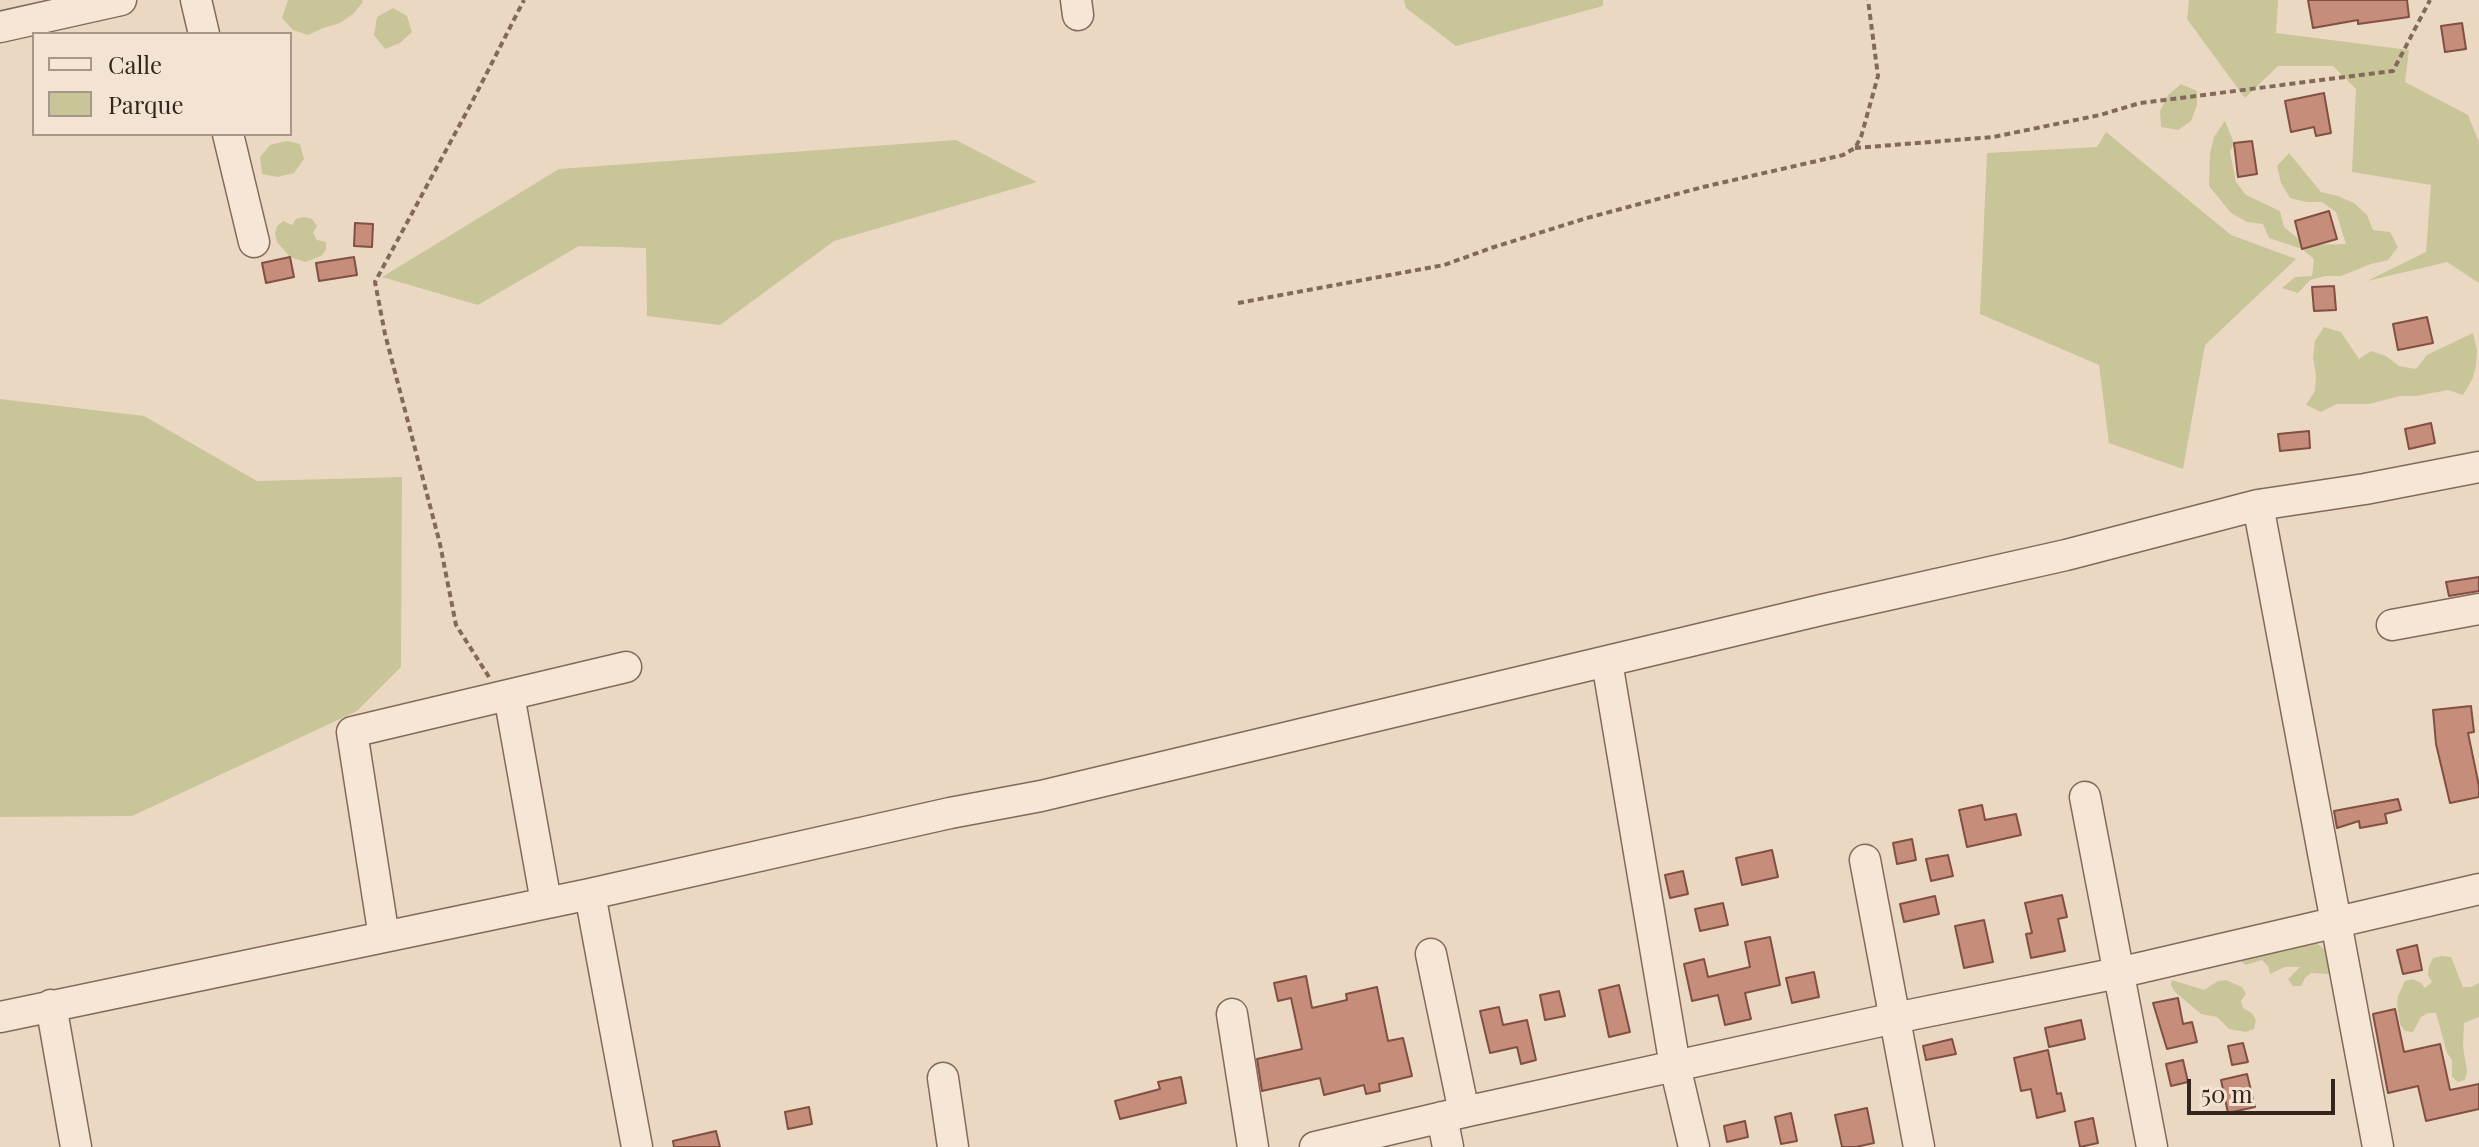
<!DOCTYPE html>
<html>
<head>
<meta charset="utf-8">
<style>
	body { margin:0 }
	#map { position:relative; width:2479px; height:1147px; overflow:hidden; background:#ebd8c3; font-family:"Playfair Display",serif }
	canvas { display:block }
	.legend { position:absolute; left:32px; top:32px; width:260px; height:104px; box-sizing:border-box; background:#f3e3d2; border:2px solid #a7978a; margin:0; padding:10px 14px; list-style:none; font-size:24px; color:#34251e }
	.legend li { display:flex; align-items:center; gap:16px; height:40px }
	.legend b { width:40px; border:2px solid #a7978a }
	.scale { position:absolute; left:2187px; top:1079px; width:148px; height:36px; box-sizing:border-box; border:4px solid #34251e; border-top:0; padding-left:10px; font-size:24px; line-height:28px; white-space:nowrap; color:#34251e; -webkit-text-stroke:6px #f3e3d2; paint-order:stroke }
</style>
</head>
<body>
<div id="map">
<canvas width="2479" height="1147"></canvas>
<ul class="legend">
<li><b style="height:10px;background:#f6e6d5"></b>Calle</li>
<li><b style="height:22px;background:#c8c598"></b>Parque</li>
</ul>
<div class="scale">50 m</div>
</div>
<script>
const c = document.querySelector('canvas').getContext('2d');
c.lineJoin = 'round';
function fillPath(path, color) { c.fillStyle = color; c.fill(path, 'evenodd'); }
const toPath = rows => new Path2D(rows.map(r => 'M' + r).join(''));
function stroke(path, color, width, dash) { c.strokeStyle = color; c.lineWidth = width; c.lineCap = dash ? 'butt' : 'round'; c.setLineDash(dash || []); c.stroke(path); }
const green = toPath([
	[288,0,362,0,363,2,353,14,340,23,323,28,308,35,293,30,282,18],
	[1404,0,1603,0,1603,6,1456,46,1406,8],
	[2189,0,2278,0,2276,33,2409,50,2405,82,2468,115,2479,142,2479,283,2447,262,2367,281,2426,252,2431,185,2352,172,2356,89,2333,66,2278,66,2245,98,2187,19],
	[393,8,407,16,412,32,400,43,385,49,374,35,377,17],
	[2181,84,2197,91,2197,105,2191,121,2178,130,2161,127,2160,111,2168,95],
	[2225,121,2234,143,2230,152,2236,182,2246,195,2280,211,2284,227,2296,237,2312,245,2346,244,2336,212,2322,202,2307,202,2290,198,2281,183,2277,166,2289,153,2321,192,2338,196,2354,203,2367,215,2373,230,2390,232,2398,247,2388,260,2371,264,2341,276,2325,276,2310,280,2298,293,2282,288,2295,277,2312,276,2314,259,2302,249,2269,238,2263,224,2247,222,2231,213,2209,186,2210,153,2214,137],
	[2106,132,2231,235,2296,259,2205,345,2183,469,2109,443,2099,365,1980,314,1987,153,2097,147],
	[956,140,1037,182,834,241,720,325,647,316,646,248,579,246,478,305,382,277,559,169],
	[287,141,300,144,304,159,294,173,278,177,262,174,260,157,270,145],
	[304,217,312,219,317,226,313,233,317,240,326,242,326,250,321,256,305,262,290,257,277,242,275,234,277,226,283,221,292,225,296,219],
	[2324,327,2341,332,2359,359,2371,351,2386,356,2399,366,2416,369,2427,355,2473,333,2477,350,2476,366,2472,380,2463,395,2448,390,2416,396,2400,396,2369,404,2337,404,2321,412,2306,405,2315,391,2316,374,2313,358,2315,341],
	[0,399,144,416,257,481,402,477,401,667,357,711,132,816,0,817],
	[2313,940,2332,956,2343,969,2327,974,2311,973,2305,978,2301,986,2293,986,2288,979,2300,967,2285,967,2270,974,2268,966,2262,960,2246,965,2232,955],
	[2442,956,2451,957,2463,987,2471,987,2479,983,2479,1017,2464,1023,2463,1047,2467,1071,2465,1080,2458,1082,2452,1077,2452,1060,2447,1053,2436,1013,2428,1013,2421,1017,2413,1032,2405,1031,2400,1024,2397,1005,2398,996,2405,981,2413,979,2421,983,2425,988,2432,982,2428,975,2429,966,2433,958],
	[2172,980,2204,990,2218,981,2226,980,2242,987,2246,994,2241,1001,2243,1008,2252,1013,2256,1020,2254,1029,2246,1032,2229,1029,2217,1017,2201,1014,2175,992,2171,985]
]);
const building = toPath([
	[2308,0,2407,0,2409,17,2358,24,2358,20,2313,28,2308,0],
	[2462,23,2466,49,2445,52,2441,26,2462,23],
	[2324,93,2331,133,2316,136,2314,127,2291,132,2285,101,2324,93],
	[2252,141,2257,174,2238,177,2234,143,2252,141],
	[2329,211,2337,239,2302,249,2295,221,2329,211],
	[355,223,373,224,372,247,354,246,355,223],
	[290,257,294,277,266,283,262,263,290,257],
	[354,257,357,275,319,281,316,263,354,257],
	[2334,286,2336,310,2314,311,2312,287,2334,286],
	[2427,317,2433,343,2398,350,2393,324,2427,317],
	[2431,423,2435,443,2409,449,2405,429,2431,423],
	[2309,431,2310,448,2280,451,2278,434,2309,431],
	[2479,577,2479,591,2449,596,2446,582,2479,577],
	[2471,706,2474,732,2468,733,2479,786,2479,797,2450,803,2436,744,2433,710,2471,706],
	[2398,799,2401,810,2385,814,2387,823,2360,828,2359,821,2337,828,2334,811,2398,799],
	[1982,805,1985,820,2016,814,2021,835,1967,847,1959,810,1982,805],
	[1912,839,1916,860,1897,864,1893,843,1912,839],
	[1772,850,1778,877,1742,885,1736,858,1772,850],
	[1948,855,1953,876,1931,881,1926,859,1948,855],
	[1683,871,1688,894,1670,898,1665,875,1683,871],
	[2062,895,2067,917,2058,919,2065,951,2031,958,2026,934,2032,933,2025,903,2062,895],
	[1935,896,1939,914,1904,922,1900,904,1935,896],
	[1723,903,1728,925,1700,931,1695,909,1723,903],
	[1984,920,1993,962,1964,968,1955,926,1984,920],
	[1770,937,1780,985,1745,993,1751,1019,1725,1025,1718,995,1692,1001,1684,964,1704,959,1708,977,1750,967,1745,942,1770,937],
	[2417,945,2422,970,2403,974,2397,950,2417,945],
	[1814,972,1819,997,1792,1003,1786,978,1814,972],
	[1306,976,1312,1008,1347,1000,1346,994,1377,987,1388,1041,1403,1038,1412,1076,1379,1084,1380,1091,1366,1094,1364,1085,1324,1095,1320,1078,1262,1091,1257,1059,1302,1049,1291,998,1278,1001,1274,983,1306,976],
	[1619,985,1630,1032,1609,1037,1599,990,1619,985],
	[1559,991,1565,1016,1545,1020,1540,995,1559,991],
	[2178,998,2183,1024,2192,1022,2197,1042,2167,1049,2153,1003,2178,998],
	[1499,1007,1503,1025,1527,1020,1536,1060,1521,1064,1517,1047,1490,1053,1480,1011,1499,1007],
	[2395,1009,2404,1052,2440,1044,2450,1090,2479,1084,2479,1109,2426,1121,2418,1086,2388,1093,2373,1014,2395,1009],
	[2081,1020,2085,1039,2049,1047,2045,1028,2081,1020],
	[1952,1039,1956,1054,1926,1060,1923,1046,1952,1039],
	[2243,1043,2248,1062,2232,1065,2228,1046,2243,1043],
	[2048,1050,2057,1094,2061,1093,2065,1111,2037,1118,2031,1089,2021,1091,2014,1058,2048,1050],
	[2183,1060,2188,1082,2171,1086,2166,1064,2183,1060],
	[2247,1074,2255,1107,2228,1113,2221,1080,2247,1074],
	[1181,1077,1186,1103,1120,1119,1115,1101,1160,1089,1158,1082,1181,1077],
	[809,1107,812,1124,788,1129,785,1112,809,1107],
	[1867,1108,1874,1143,1856,1147,1842,1147,1835,1115,1867,1108],
	[1791,1113,1797,1141,1781,1144,1775,1117,1791,1113],
	[2093,1118,2098,1143,2080,1147,2075,1122,2093,1118],
	[1745,1121,1748,1137,1727,1142,1724,1126,1745,1121],
	[716,1131,720,1147,674,1147,673,1141,716,1131]
]);
const path = toPath([
	[1855,148,1993,137,2100,115,2140,103,2393,71,2430,0],
	[1238,303,1444,265,1494,247,1587,218,1703,187,1843,155,1855,148,1861,137,1878,76,1868,0],
	[489,677,456,625,440,544,385,334,375,282,472,102,524,0]
]);
const minor = toPath([
	[196,0,204,34],
	[1076,0,1078,15],
	[0,27,121,0],
	[228,134,254,242],
	[2258,505,2378,1147],
	[2392,625,2479,609],
	[1607,662,1675,1066,1694,1147],
	[509,695,546,902],
	[2085,797,2152,1147],
	[1865,860,1919,1147],
	[590,894,637,1147],
	[384,937,352,732,626,667],
	[1431,954,1464,1112],
	[51,1005,76,1147],
	[1232,1014,1253,1147],
	[0,1017,590,894,950,813,1041,796,1821,610,2066,555,2258,505,2365,489,2479,467],
	[943,1078,953,1147],
	[1442,1117,1448,1147],
	[1315,1147,1464,1112,1895,1018,2118,973,2479,889]
]);
fillPath(green, '#c8c598');
fillPath(building, '#c68d7b');
stroke(building, '#815042', 2);
stroke(minor, '#84695b', 33);
stroke(path, '#84695b', 4, [6, 4]);
stroke(minor, '#f6e6d5', 30);
</script>
</body>
</html>
